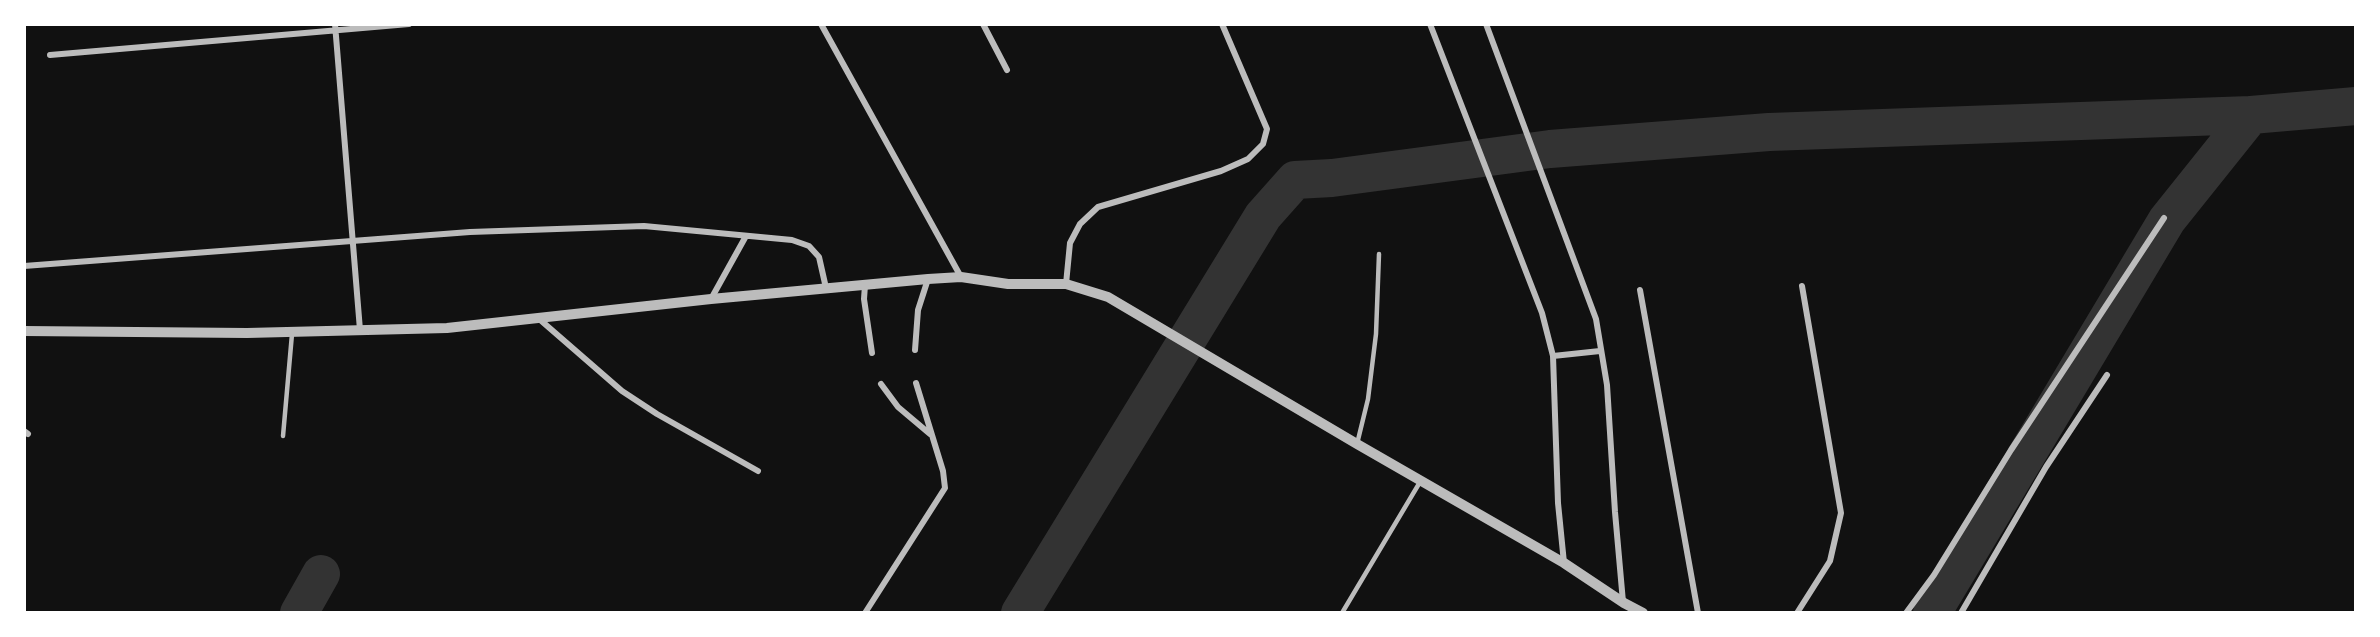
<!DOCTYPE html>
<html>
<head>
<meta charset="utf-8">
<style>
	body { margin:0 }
	#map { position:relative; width:2380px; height:637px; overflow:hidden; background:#111; font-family:Montserrat,sans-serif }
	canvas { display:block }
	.frame { position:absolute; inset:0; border:26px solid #fff; pointer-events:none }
</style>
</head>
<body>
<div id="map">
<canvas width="2380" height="637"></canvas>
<div class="frame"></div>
</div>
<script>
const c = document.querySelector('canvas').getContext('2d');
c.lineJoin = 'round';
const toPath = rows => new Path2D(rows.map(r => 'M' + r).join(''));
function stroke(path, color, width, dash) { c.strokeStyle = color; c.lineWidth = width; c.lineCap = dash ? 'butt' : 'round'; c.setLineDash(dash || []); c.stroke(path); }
const canal = toPath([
	[299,613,321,574],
	[1020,613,1263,216,1295,180,1332,178,1550,149,1769,132,2251,115,2356,106],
	[1932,613,2167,220,2251,115]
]);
const service = toPath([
	[283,436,292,334],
	[1357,444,1368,399,1376,334,1379,254],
	[1342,613,1420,482]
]);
const minor = toPath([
	[335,24,360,330],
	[821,24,961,277],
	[983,24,1007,70],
	[1430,24,1542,313,1553,356,1558,503,1564,563],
	[1486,24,1596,319,1607,385,1615,512,1623,602],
	[50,55,409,24],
	[24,266,470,232,644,226,792,240,809,246,819,257,826,288],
	[1066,284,1070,243,1080,224,1098,207,1221,171,1248,159,1263,144,1267,129,1222,24],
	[865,285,864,299,872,353],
	[1640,290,1698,613],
	[711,299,746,236],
	[538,318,622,391,657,414,758,471],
	[915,350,918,310,928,279],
	[1553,356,1600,351],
	[881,384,898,407,930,434],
	[24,431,28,434],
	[865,613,945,488,943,471,916,383],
	[1797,613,1830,561,1841,513,1802,286],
	[1906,613,1934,575,2011,450,2164,218],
	[1961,613,2046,467,2107,375]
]);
const tertiary = toPath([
	[24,331,247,333,447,328,711,299,928,279,961,277,1008,284,1066,284,1108,297,1357,444,1564,563,1624,603,1643,613]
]);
stroke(canal, '#333', 38);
stroke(service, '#bcbcbc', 4.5);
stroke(minor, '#bcbcbc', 6);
stroke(tertiary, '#bcbcbc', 10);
</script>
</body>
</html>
